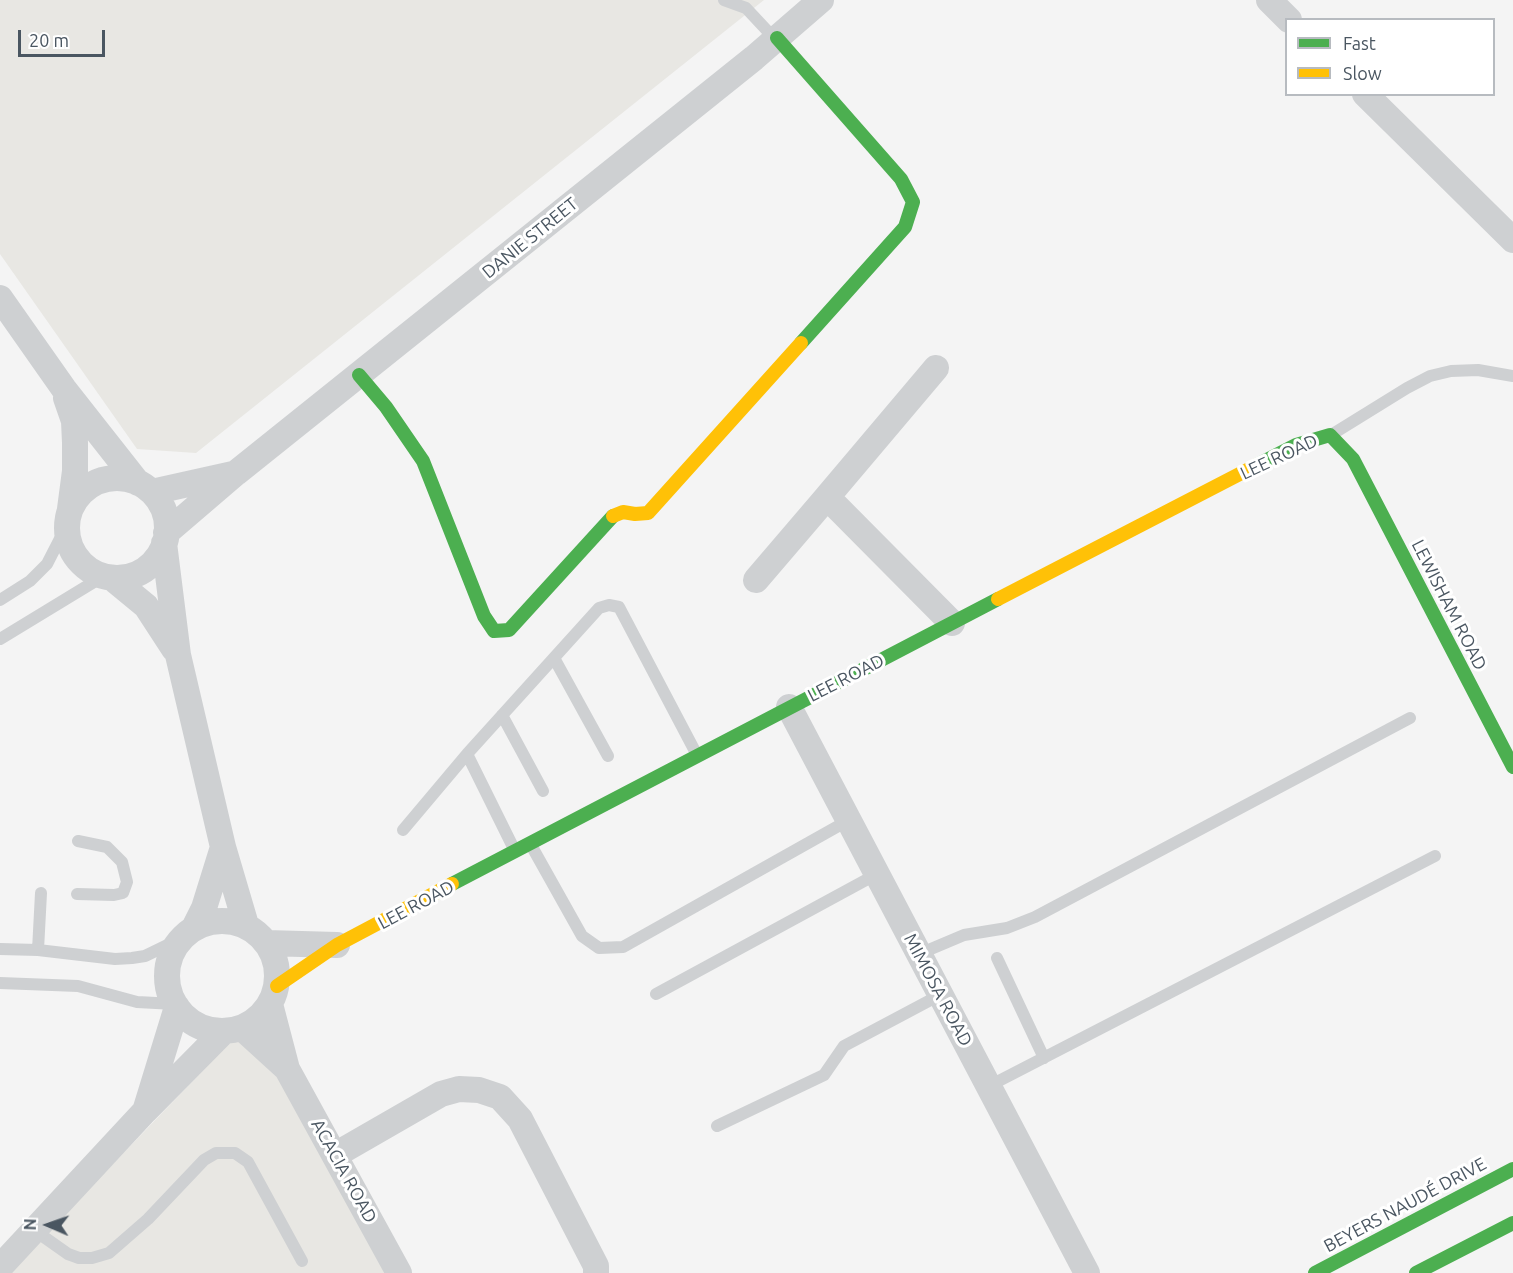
<!DOCTYPE html>
<html>
<head>
<meta charset="utf-8">
<style>
	body { margin:0 }
	#map { position:relative; width:1513px; height:1273px; overflow:hidden; background:#f4f4f4; font-family:Ubuntu,sans-serif }
	canvas { display:block }
	.legend { position:absolute; left:1285px; top:18px; width:210px; height:78px; box-sizing:border-box; background:#fff; border:2px solid #b7bbc0; margin:0; padding:8px 10px; list-style:none; font-size:18px; color:#4a5661 }
	.legend li { display:flex; align-items:center; gap:12px; height:30px }
	.legend b { width:30px; border:2px solid #b7bbc0 }
	.north { position:absolute; left:18px; top:1195px; width:60px; height:60px; -webkit-text-stroke:4px #fff; paint-order:stroke; rotate:272deg; font-size:16px; font-weight:700; line-height:24px; text-align:center; color:#4a5661 }
	.north::after { content:''; display:block; margin:auto; width:21px; height:27px; background:#4a5661; clip-path:polygon(50% 0,100% 100%,50% 72%,0 100%) }
	.scale { position:absolute; left:18px; top:30px; width:87px; height:27px; box-sizing:border-box; border:3px solid #4a5661; border-top:0; padding-left:8px; font-size:18px; line-height:21px; white-space:nowrap; color:#4a5661; -webkit-text-stroke:4px #fff; paint-order:stroke }
</style>
</head>
<body>
<div id="map">
<canvas width="1513" height="1273"></canvas>
<ul class="legend">
<li><b style="height:8px;background:#4caf50"></b>Fast</li>
<li><b style="height:8px;background:#ffc107"></b>Slow</li>
</ul>
<div class="north">N</div>
<div class="scale">20 m</div>
</div>
<script>
const c = document.querySelector('canvas').getContext('2d');
c.lineJoin = 'round';
function fillPath(path, color) { c.fillStyle = color; c.fill(path, 'evenodd'); }
const toPath = rows => new Path2D(rows.map(r => 'M' + r).join(''));
function stroke(path, color, width, dash) { c.strokeStyle = color; c.lineWidth = width; c.lineCap = dash ? 'butt' : 'round'; c.setLineDash(dash || []); c.stroke(path); }
function label(font, color, halo, rows, align = 'center') {
  c.font = font + ' Ubuntu,sans-serif'; c.lineWidth = 6; c.setLineDash([]); c.textBaseline = 'middle'; c.strokeStyle = halo; c.fillStyle = color; for (const [text, x, y, turn = 0] of rows) {
    c.save(); c.translate(x, y); c.rotate((+turn || 0) * Math.PI / 180); c.textAlign = isNaN(turn) ? turn : align; if (halo) c.strokeText(text, 0, 0); c.fillText(text, 0, 0); c.restore();
  }
}
const commercial = toPath([
	[0,0,764,0,196,453,137,449,0,254],
	[264,1007,396,1273,8,1273]
]);
const lane = toPath([
	[724,0,746,8,774,38],
	[1331,435,1407,388,1430,376,1451,371,1478,370,1513,376],
	[0,600,30,581,47,564,67,525],
	[0,639,102,577],
	[554,658,608,756],
	[502,715,543,791],
	[403,830,467,754],
	[531,845,582,936,599,948,623,947,849,820],
	[515,851,467,754,599,608,609,605,619,607,697,755],
	[77,894,114,895,123,893,127,882,122,862,107,847,78,841],
	[0,949,38,950,115,959,132,958,145,956,180,939],
	[38,950,41,893],
	[919,954,964,935,1007,928,1035,917,1410,718],
	[997,958,1044,1058],
	[0,983,78,986,137,1002,175,1004],
	[656,994,877,874],
	[989,1086,1435,856],
	[717,1126,824,1075,844,1046,940,995],
	[34,1230,68,1254,79,1258,92,1258,109,1253,148,1219,204,1160,216,1153,235,1153,248,1162,302,1261]
]);
const street = toPath([
	[1269,0,1289,20],
	[1365,94,1513,240],
	[0,298,64,389,138,483],
	[936,368,827,497,952,623],
	[66,398,74,421,75,443,75,471,70,509],
	'67 528a50 50 0 1 1 100 0a50 50 0 1 1-100 0Z',
	[152,492,233,474],
	[166,533,236,473,754,58,821,0],
	[164,543,178,655,223,847,246,925],
	[112,578,146,606,174,649],
	[756,580,827,497],
	[789,707,1087,1273],
	'167 976a55 55 0 1 1 110 0a55 55 0 1 1-110 0Z',
	[194,928,204,908,223,847],
	[266,943,337,945],
	[270,1004,287,1069,399,1273],
	[242,1028,287,1069],
	[146,1108,177,1007],
	[335,1155,441,1094,459,1089,479,1090,500,1097,520,1119,596,1266,596,1273],
	[0,1267,145,1111,224,1031]
]);
const fast = toPath([
	[777,38,901,179,913,202,905,227,801,343],
	[359,375,386,407,423,461,484,616,494,631,509,630,613,516],
	[1257,465,1296,445,1330,435,1353,459,1513,767],
	[452,884,998,599],
	[1315,1273,1513,1169],
	[1416,1273,1513,1223]
]);
const slow = toPath([
	[613,516,623,512,635,514,648,513,801,343],
	[998,599,1257,465],
	[277,986,337,945,452,884]
]);
const streetNames = [
	["DANIE STREET",530,238,-39],
	["LEE ROAD",1279,457,-25],
	["LEWISHAM ROAD",1449,605,63],
	["LEE ROAD",846,678,-27],
	["LEE ROAD",416,905,-28],
	["MIMOSA ROAD",938,990,62],
	["ACACIA ROAD",344,1171,61],
	["BEYERS NAUDÉ DRIVE",1405,1205,-28]
];
fillPath(commercial, '#e8e7e3');
stroke(lane, '#ced0d2', 12);
stroke(street, '#ced0d2', 26);
stroke(fast, '#4caf50', 14);
stroke(slow, '#ffc107', 14);
label('18px', '#4a5661', '#fff', streetNames);
</script>
</body>
</html>
